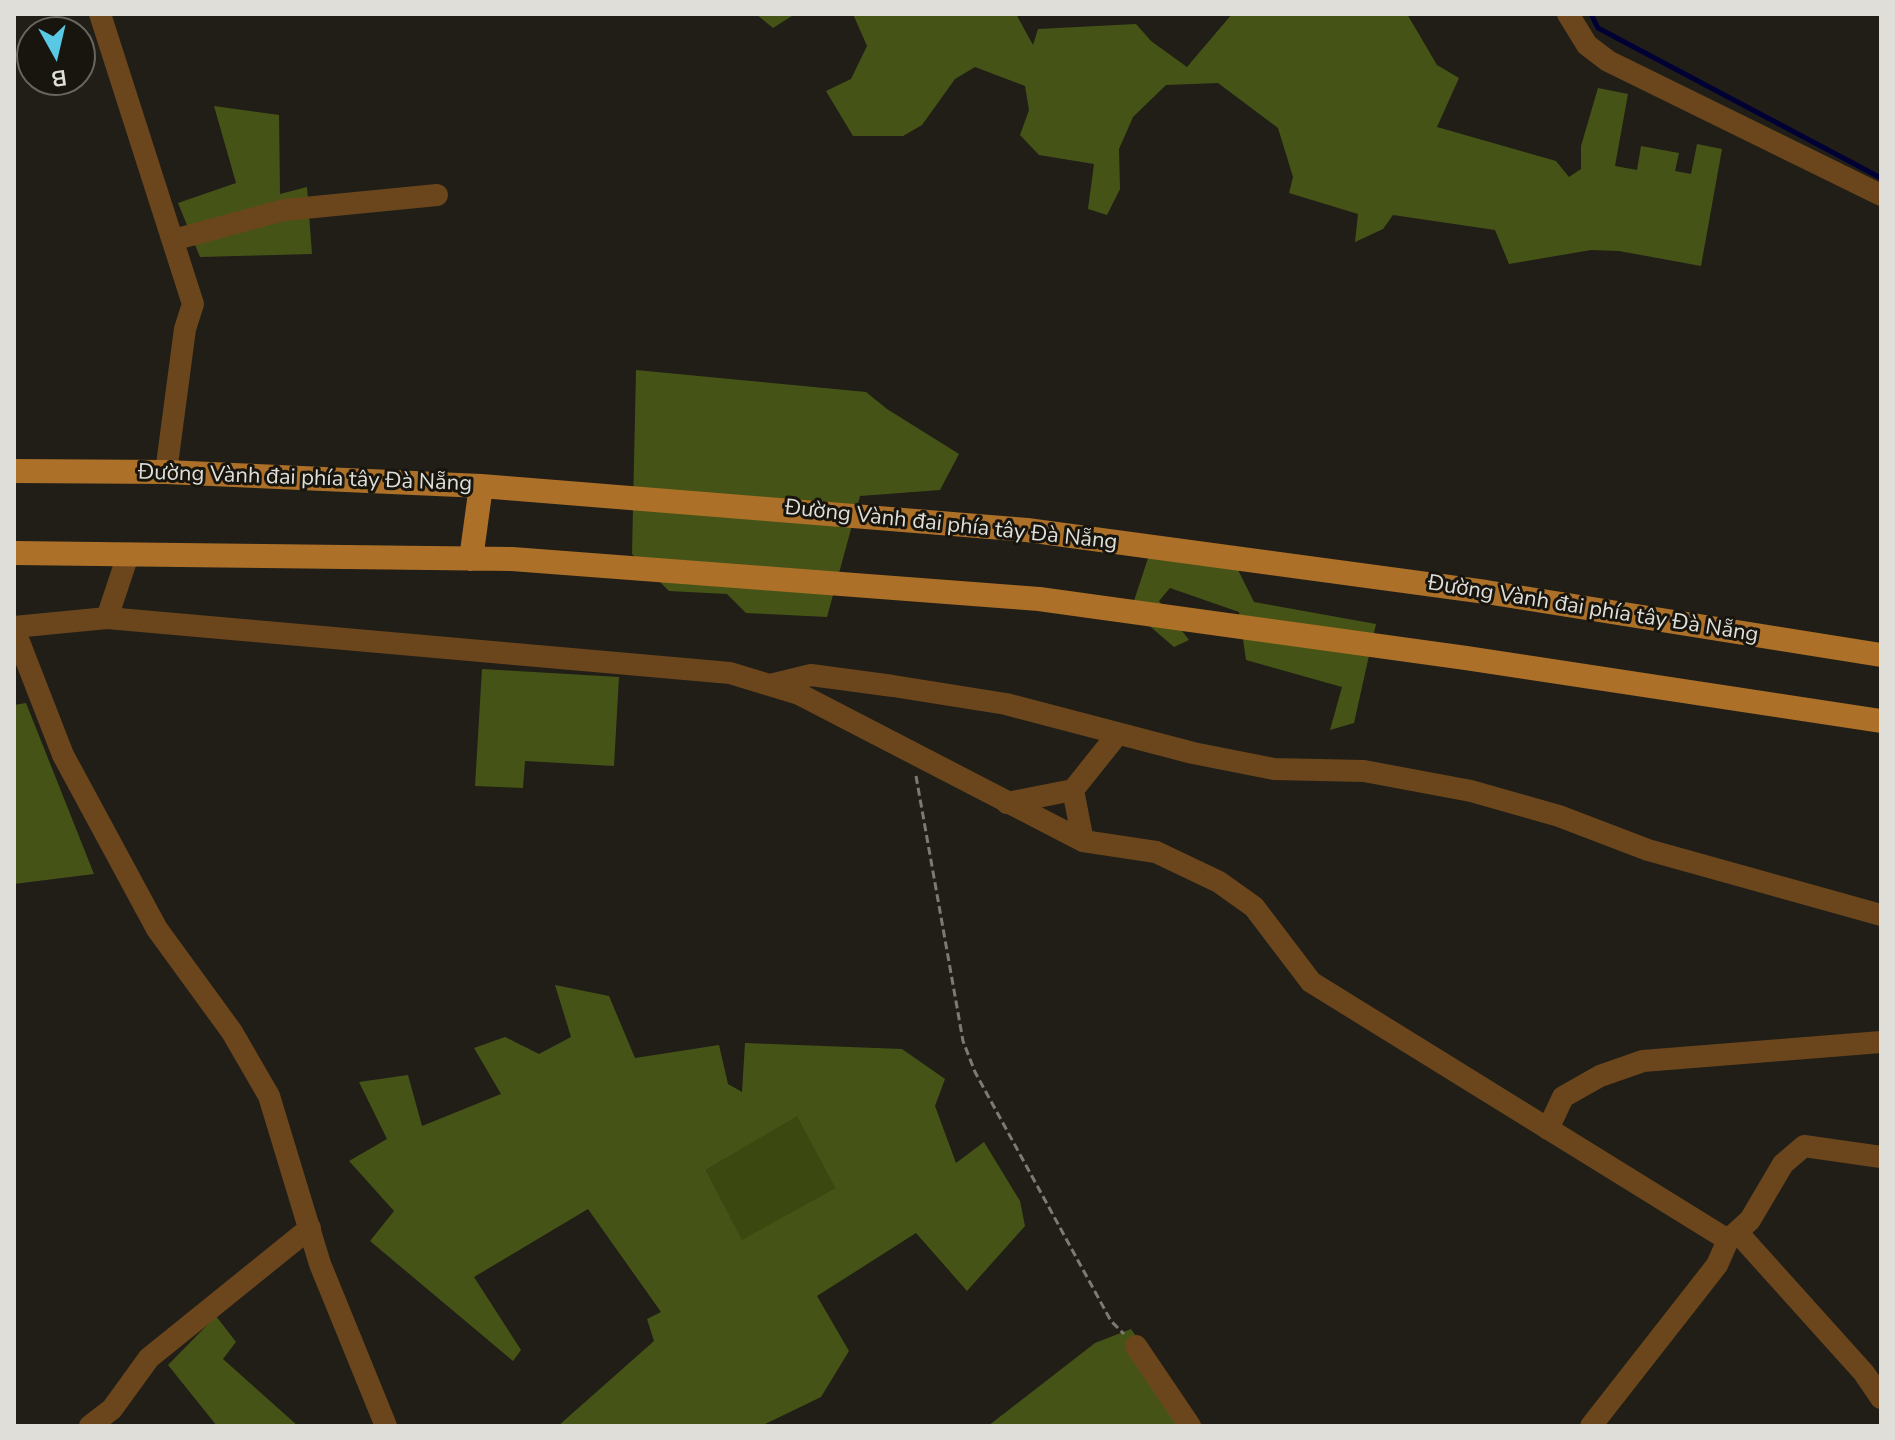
<!DOCTYPE html>
<html>
<head>
<meta charset="utf-8">
<style>
	body { margin:0 }
	#map { position:relative; width:1895px; height:1440px; overflow:hidden; background:#201e17; font-family:"Nunito Sans",sans-serif }
	canvas { display:block }
	.frame { position:absolute; inset:0; border:16px solid #dfded9; pointer-events:none }
	.north { position:absolute; left:16px; top:16px; width:80px; height:80px; box-sizing:border-box; background:#17150e; border:2px solid #67655f; border-radius:50%; rotate:172deg; font-size:22px; font-weight:700; line-height:32px; text-align:center; color:#dfded9 }
	.north::after { content:''; display:block; margin:auto; width:28px; height:36px; background:#59c8e5; clip-path:polygon(50% 0,100% 100%,50% 72%,0 100%) }
</style>
</head>
<body>
<div id="map">
<canvas width="1895" height="1440"></canvas>
<div class="frame"></div>
<div class="north">B</div>
</div>
<script>
const c = document.querySelector('canvas').getContext('2d');
c.lineJoin = 'round';
function fillPath(path, color) { c.fillStyle = color; c.fill(path, 'evenodd'); }
const toPath = rows => new Path2D(rows.map(r => 'M' + r).join(''));
function stroke(path, color, width, dash) { c.strokeStyle = color; c.lineWidth = width; c.lineCap = dash ? 'butt' : 'round'; c.setLineDash(dash || []); c.stroke(path); }
function label(font, color, halo, rows, align = 'center') {
  c.font = font + ' "Nunito Sans",sans-serif'; c.lineWidth = 6; c.setLineDash([]); c.textBaseline = 'middle'; c.strokeStyle = halo; c.fillStyle = color; for (const [text, x, y, turn = 0] of rows) {
    c.save(); c.translate(x, y); c.rotate((+turn || 0) * Math.PI / 180); c.textAlign = isNaN(turn) ? turn : align; if (halo) c.strokeText(text, 0, 0); c.fillText(text, 0, 0); c.restore();
  }
}
const green = toPath([
	[797,1115,835,1188,742,1241,706,1170]
]);
const forest = toPath([
	[756,14,795,14,773,28],
	[853,14,1016,14,1033,45,1038,29,1136,24,1151,41,1187,67,1232,14,1407,14,1437,65,1459,78,1437,127,1556,161,1569,177,1581,169,1581,146,1598,88,1628,94,1615,166,1637,170,1641,146,1679,153,1675,171,1691,174,1697,144,1722,149,1701,266,1619,251,1591,250,1509,264,1495,230,1393,215,1383,229,1355,242,1358,214,1289,193,1293,177,1278,128,1218,83,1166,85,1133,117,1119,149,1120,189,1107,215,1088,209,1094,164,1039,155,1020,135,1029,110,1025,86,975,67,955,79,922,125,903,136,853,136,826,91,851,79,867,46],
	[214,106,279,115,280,194,307,187,312,254,200,257,178,203,236,183],
	[636,370,866,392,887,409,959,454,940,490,860,496,827,617,746,613,727,594,669,591,632,554],
	[1153,543,1229,552,1254,602,1376,624,1354,723,1330,730,1342,687,1246,660,1239,612,1170,588,1159,601,1189,640,1174,647,1131,610],
	[482,669,619,677,614,766,525,761,523,788,475,786],
	[26,703,94,874,14,884,14,705],
	[555,985,609,996,635,1058,719,1045,728,1084,742,1092,745,1043,902,1049,945,1079,935,1106,956,1163,984,1142,1020,1201,1025,1226,967,1291,916,1233,817,1296,849,1351,821,1397,761,1426,558,1426,654,1341,647,1319,661,1312,588,1209,474,1277,521,1350,513,1361,370,1241,394,1211,349,1161,387,1139,359,1082,408,1075,422,1126,501,1094,474,1048,505,1037,539,1054,571,1037],
	[797,1116,835,1188,742,1240,706,1170],
	[216,1316,236,1342,223,1359,298,1426,217,1426,168,1365],
	[1131,1329,1197,1426,988,1426,1095,1343]
]);
const stream = toPath([
	[1591,14,1598,28,1881,178]
]);
const path = toPath([
	[916,776,963,1041,975,1072,1111,1321,1124,1334]
]);
const street = toPath([
	[100,14,193,304,185,329,166,472],
	[1568,14,1587,45,1608,61,1881,195],
	[173,240,284,210,437,195],
	[107,618,128,555],
	[14,627,107,618,730,673,799,694,1083,841,1156,852,1219,882,1254,907,1311,982,1728,1240],
	[14,629,63,755,157,929,232,1032,269,1096,320,1264,386,1426],
	[770,685,811,675,893,686,1006,704,1193,753,1274,769,1364,771,1471,791,1559,816,1648,850,1881,915],
	[1073,790,1083,841],
	[1007,803,1073,790,1117,735],
	[1548,1129,1563,1097,1600,1076,1643,1061,1881,1042],
	[1738,1233,1864,1373,1881,1398],
	[1136,1346,1190,1426],
	[90,1426,112,1409,149,1358,310,1228],
	[1591,1426,1717,1265,1728,1240,1750,1220,1783,1164,1804,1146,1881,1157]
]);
const primary = toPath([
	[14,471,166,472,481,486,1027,530,1486,592,1881,655],
	[14,553,512,559,1039,599,1466,658,1881,721],
	[471,559,481,486]
]);
const streetNames = [
	["Đường Vành đai phía tây Đà Nẵng",305,479,2],
	["Đường Vành đai phía tây Đà Nẵng",951,526,6],
	["Đường Vành đai phía tây Đà Nẵng",1593,610,9]
];
fillPath(green, '#3b4910');
fillPath(forest, '#455416');
stroke(stream, '#000035', 5);
stroke(path, '#7c7a74', 3, [8, 4]);
stroke(street, '#6b461c', 22);
stroke(primary, '#ad7028', 24);
label('22px', '#dfded9', '#17150e', streetNames);
</script>
</body>
</html>
